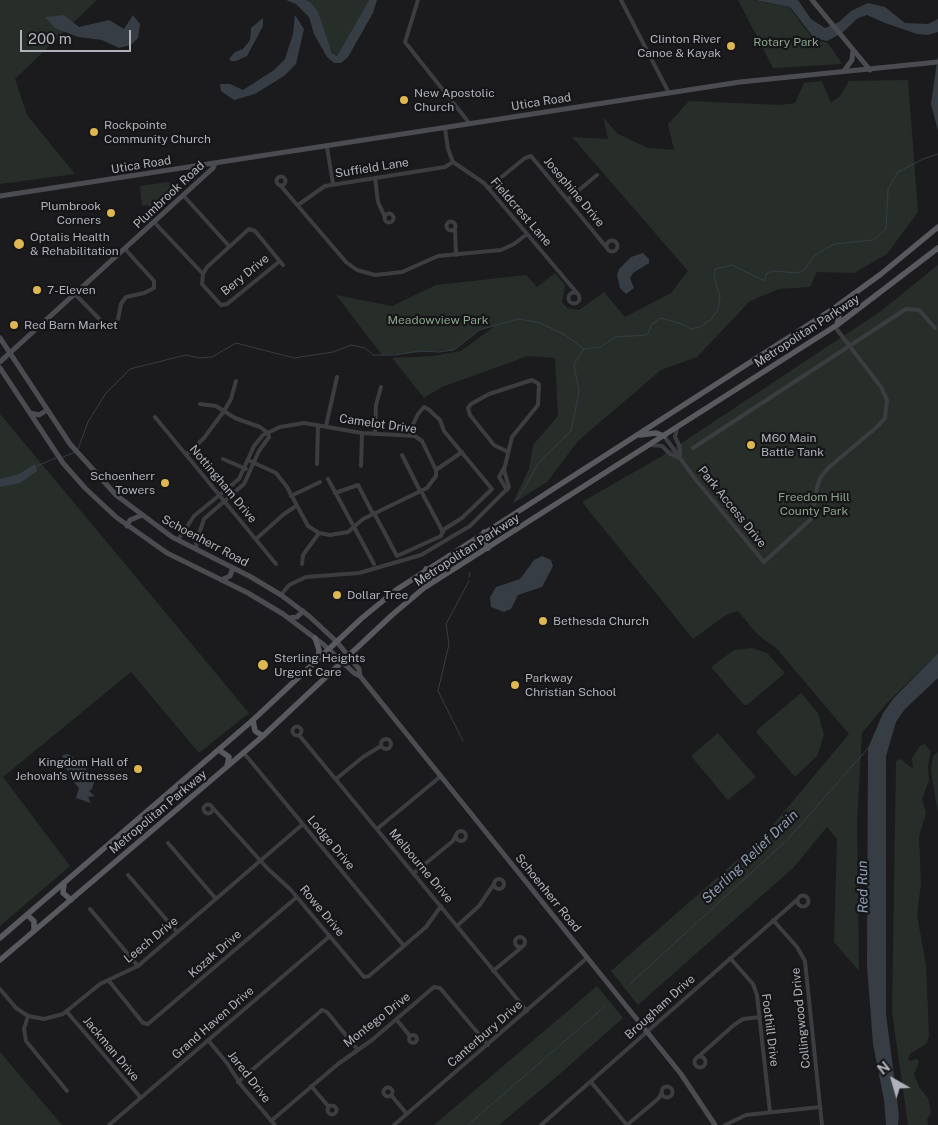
<!DOCTYPE html>
<html>
<head>
<meta charset="utf-8">
<style>
	body { margin:0 }
	#map { position:relative; width:938px; height:1125px; overflow:hidden; background:#1b1b1d; font-family:"Public Sans",sans-serif }
	canvas { display:block }
	.north { position:absolute; left:868px; top:1055px; width:50px; height:50px; -webkit-text-stroke:4px #161618; paint-order:stroke; rotate:322deg; font-size:14px; font-weight:700; line-height:20px; text-align:center; color:#afb2bb }
	.north::after { content:''; display:block; margin:auto; width:18px; height:22px; background:#afb2bb; clip-path:polygon(50% 0,100% 100%,50% 72%,0 100%) }
	.scale { position:absolute; left:20px; top:30px; width:111px; height:22px; box-sizing:border-box; border:2px solid #afb2bb; border-top:0; padding-left:6px; font-size:15px; line-height:18px; white-space:nowrap; color:#afb2bb; -webkit-text-stroke:4px #161618; paint-order:stroke }
</style>
</head>
<body>
<div id="map">
<canvas width="938" height="1125"></canvas>
<div class="north">N</div>
<div class="scale">200 m</div>
</div>
<script>
const c = document.querySelector('canvas').getContext('2d');
c.lineJoin = 'round';
function fillPath(path, color) { c.fillStyle = color; c.fill(path, 'evenodd'); }
const toPath = rows => new Path2D(rows.map(r => 'M' + r).join(''));
function stroke(path, color, width, dash) { c.strokeStyle = color; c.lineWidth = width; c.lineCap = dash ? 'butt' : 'round'; c.setLineDash(dash || []); c.stroke(path); }
function label(font, color, halo, rows, align = 'center') {
  c.font = font + ' "Public Sans",sans-serif'; c.lineWidth = 4.5; c.setLineDash([]); c.textBaseline = 'middle'; c.strokeStyle = halo; c.fillStyle = color; for (const [text, x, y, turn = 0] of rows) {
    c.save(); c.translate(x, y); c.rotate((+turn || 0) * Math.PI / 180); c.textAlign = isNaN(turn) ? turn : align; if (halo) c.strokeText(text, 0, 0); c.fillText(text, 0, 0); c.restore();
  }
}
const green = toPath([
	[0,0,97,0,15,79,27,115,75,174,0,184],
	[306,0,369,0,337,56,333,53],
	[738,0,753,0,789,7,813,39,828,43,842,64,773,68],
	[908,80,918,212,887,254,854,273,817,272,810,287,779,289,750,301,697,357,661,370,578,441,547,482,512,504,529,469,533,445,558,416,555,358,528,356,442,387,424,398,392,358,433,356,461,351,495,326,479,330,454,350,382,355,336,295,392,306,436,285,526,275,537,287,555,273,565,285,562,302,567,308,579,310,604,292,625,317,671,293,688,271,572,137,608,139,603,117,618,134,648,148,674,150,668,124,689,101,781,105,795,103,804,83,822,81,831,103,840,96,849,81],
	[168,182,180,186,153,211,148,205,142,206,140,186],
	[938,265,938,653,887,703,862,733,857,821,859,971,834,942,837,839,827,827,793,868,638,1005,611,971,762,838,849,734,777,649,757,634,738,611,726,615,693,639,582,502,662,456,881,311],
	[0,414,249,713,199,753,131,672,3,777,70,866,0,926],
	[752,648,767,653,785,673,747,705,744,705,711,667,734,650],
	[801,693,818,713,824,735,817,756,795,777,757,733,757,730],
	[718,733,756,777,728,800,691,756],
	[925,744,931,752,928,765,929,781,922,799,926,813,919,837,921,883,917,915,926,965,929,1037,926,1044,911,1053,908,1058,909,1061,917,1059,919,1062,914,1074,919,1087,928,1098,931,1113,927,1119,928,1125,908,1125,892,1012,896,762,898,759,902,760,913,769,912,758,920,746],
	[938,752,938,814,931,771,933,756],
	[597,986,623,1018,562,1072,499,1125,434,1125],
	[0,1052,62,1125,0,1125]
]);
const water = toPath([
	[286,0,306,0,310,2,318,12,332,53,337,56,369,0,377,0,373,13,348,57,341,63,334,63,327,57,314,34,309,17,296,4],
	[755,0,798,0,811,19,825,28,839,22,851,11,868,3,885,7,905,23,928,24,938,19,938,32,928,35,917,34,885,23,867,15,858,18,842,33,827,41,814,38,790,7],
	[64,15,79,27,109,20,124,29,133,15,140,24,138,38,131,45,119,48,102,40,78,37,55,28,45,17],
	[295,15,304,29,296,64,284,76,255,94,234,100,221,91,220,84,230,84,243,90,274,70,285,59,293,34],
	[263,18,263,26,247,56,236,61,231,61,229,59,235,52,243,49,250,40,251,28],
	[938,55,938,131,931,104],
	[643,253,649,259,649,263,633,273,630,278,634,288,626,294,620,288,617,275,619,269,631,257],
	[35,464,37,471,20,483,0,487,0,479,19,474],
	[542,556,551,560,553,566,542,587,518,595,511,609,504,612,491,607,490,597,496,587,520,579,534,560],
	[938,653,938,678,905,709,896,722,886,756,886,1014,899,1115,898,1125,886,1125,884,1100,873,1044,867,966,868,748,883,713,893,699],
	[68,754,79,761,95,779,92,789,89,791,95,796,88,797,91,803,76,798,79,788,69,777,68,771,61,763,63,755]
]);
const stream = toPath([
	[78,449,88,422,106,393,130,369,186,355,199,358,212,357,236,343,294,358,333,352,351,345,365,348,373,355,395,355,419,351,439,352,454,350,479,330,518,319,537,322,564,334,584,349,600,347,615,337,647,335,652,324,661,318,682,324,691,329,700,327,711,320,718,309,720,297,714,276,715,269,732,265,765,281,766,274,774,271,798,273,805,269,814,256,834,244,873,240,886,229,888,189,898,172,923,159,938,154],
	[63,457,75,452],
	[37,466,56,458],
	[517,500,540,461,571,431,579,392,574,364,584,349],
	[469,577,470,572],
	[463,741,438,691,449,644,446,624,469,581],
	[630,984,787,840,869,747],
	[468,1125,604,1007]
]);
const street = toPath([
	[418,0,405,42,470,124],
	[621,0,669,93],
	[445,128,448,149,453,162,484,183,577,293],
	[327,147,333,184],
	'276.5 181a4.5 4.5 0 1 1 9 0a4.5 4.5 0 1 1-9 0Z',
	[375,178,378,202,385,217],
	[280,185,346,262,357,270,375,275,402,272,438,256,501,250,514,244,527,234],
	[488,188,525,158,531,156,607,248],
	[183,195,229,246],
	[567,200,597,175],
	[298,205,325,186,445,167,453,162],
	'384.5 218a4.5 4.5 0 1 1 9 0a4.5 4.5 0 1 1-9 0Z',
	'446.5 226a4.5 4.5 0 1 1 9 0a4.5 4.5 0 1 1-9 0Z',
	[154,222,203,274,202,284,221,305,227,304,280,261],
	[455,230,456,255],
	'606.5 246a5.5 5.5 0 1 1 11 0a5.5 5.5 0 1 1-11 0Z',
	[203,274,207,267,249,229,255,231,283,265],
	'568.5 298a5.5 5.5 0 1 1 11 0a5.5 5.5 0 1 1-11 0Z',
	[75,294,107,327,118,319,121,304,126,297,144,293,154,288,154,281,125,249],
	[200,404,216,406,235,418,260,427,268,433],
	[155,417,276,564],
	[326,426,337,377],
	[677,428,675,437,680,447,680,456],
	[375,434,376,405,381,387],
	[664,436,696,480,764,562,811,519,817,488,820,478,828,468,877,427,885,418,887,400,881,387,835,327],
	[650,445,662,446,670,454,680,458],
	[693,448,906,309,919,310,935,328],
	[186,455,204,438,224,411,231,399,236,381],
	[402,455,420,491],
	[223,459,246,469],
	[317,464,318,425],
	[361,466,362,433],
	[504,468,499,477,507,490],
	[436,470,462,452],
	[328,479,374,564],
	[421,491,443,532],
	[335,493,358,485,373,514],
	[291,496,320,482],
	[374,513,397,556,441,536,443,530,462,518,492,489,444,431,440,420,428,409,424,407,418,414,408,435],
	[256,539,284,514,296,506],
	[178,540,194,516,239,479,254,446,263,435,280,427,304,423,362,433,415,436,422,441,436,470,436,476,427,488,363,519,348,532,330,535,319,533,308,526,287,487,276,473,248,460],
	[197,549,196,543,204,519,244,484,259,451,269,437,268,433],
	[302,564,303,555,319,533],
	[281,595,289,585,306,577,359,573,421,555,470,526,509,487,504,470,512,437,538,405,539,384,532,380,489,394,471,404,468,408,470,415,494,445,508,452],
	'292.5 731a4.5 4.5 0 1 1 9 0a4.5 4.5 0 1 1-9 0Z',
	[299,735,527,1011],
	'381 744a5 5 0 1 1 10 0a5 5 0 1 1-10 0Z',
	[243,752,404,946],
	[336,779,363,757,381,746],
	'203.5 809a4.5 4.5 0 1 1 9 0a4.5 4.5 0 1 1-9 0Z',
	[212,807,268,869,290,889,364,977,369,976,426,927,441,906],
	[377,829,441,776],
	'456 836a5 5 0 1 1 10 0a5 5 0 1 1-10 0Z',
	[168,843,216,899],
	[414,873,453,841,456,835],
	[128,875,177,932],
	'494 884a5 5 0 1 1 10 0a5 5 0 1 1-10 0Z',
	'797.5 901a5.5 5.5 0 1 1 11 0a5.5 5.5 0 1 1-11 0Z',
	[90,909,138,966],
	[773,920,797,947,805,961,822,1125],
	[457,926,479,906,494,884],
	'515 942a5 5 0 1 1 10 0a5 5 0 1 1-10 0Z',
	[730,958,753,984,757,995,770,1112],
	[493,971,522,947],
	[109,981,143,1023,148,1024,297,897],
	[0,989,16,1008,28,1016,44,1019,63,1014,100,984,138,966,303,824],
	[67,1012,141,1098],
	[28,1016,24,1029,26,1041,67,1091],
	[396,1019,410,1036],
	'409 1039a4 4 0 1 1 8 0a4 4 0 1 1-8 0Z',
	[208,1040,227,1063,241,1085,275,1125],
	[699,1056,734,1025,743,1019,760,1017],
	'694.5 1062a5.5 5.5 0 1 1 11 0a5.5 5.5 0 1 1-11 0Z',
	[238,1082,322,1010,327,1012,358,1050],
	[591,1082,627,1125,659,1098,662,1092],
	[311,1086,329,1107],
	'661.5 1092a5.5 5.5 0 1 1 11 0a5.5 5.5 0 1 1-11 0Z',
	'383.5 1092a4.5 4.5 0 1 1 9 0a4.5 4.5 0 1 1-9 0Z',
	[391,1095,407,1114],
	'327.5 1110a4.5 4.5 0 1 1 9 0a4.5 4.5 0 1 1-9 0Z',
	[271,1121,338,1064,372,1040,434,987,440,988,488,1045],
	[109,1125,330,936],
	[394,1125,587,958],
	[541,1125,798,899],
	[725,1125,746,1115,820,1107]
]);
const secondary = toPath([
	[812,0,870,70],
	[844,71,852,60,853,50],
	[0,196,740,82,938,62],
	[0,338,70,444,116,495,172,537,251,577,281,595,309,616,337,642,359,669,360,676,681,1074,715,1125],
	[0,362,213,168,215,163],
	[0,368,63,463,85,488,116,517,167,553,248,593,283,614,324,645,354,673,360,676],
	[30,413,39,415,47,410],
	[127,526,130,520,140,516],
	[221,580,230,576,233,568],
	[289,618,297,617,303,611]
]);
const primary = toPath([
	[833,309,839,316,837,325],
	[640,435,656,433,664,436],
	[484,532,482,540,488,548],
	[426,569,432,574,431,583],
	[315,638,319,650,318,660],
	[253,720,255,731,263,736],
	[219,750,229,757,227,766],
	[64,884,63,893,71,900],
	[27,915,34,921,34,931],
	[0,938,253,720,362,618,396,590,833,309,881,274,938,227],
	[0,960,263,736,392,615,424,588,837,325,938,248]
]);
const markers = [
	[731,46,5,"#deb752"],
	[404,100,5,"#deb752"],
	[94,132,5,"#deb752"],
	[111,213,5,"#deb752"],
	[19,244,6,"#deb752"],
	[37,290,5,"#deb752"],
	[14,325,5,"#deb752"],
	[751,445,5,"#deb752"],
	[165,483,5,"#deb752"],
	[337,595,5,"#deb752"],
	[543,621,5,"#deb752"],
	[263,665,6,"#deb752"],
	[515,685,5,"#deb752"],
	[138,769,5,"#deb752"]
];
const poiNames = [
	["Clinton River",721,39,"right"],
	["Canoe & Kayak",721,53,"right"],
	["New Apostolic",414,93],
	["Church",414,107],
	["Rockpointe",104,125],
	["Community Church",104,139],
	["Plumbrook",101,206,"right"],
	["Corners",101,220,"right"],
	["Optalis Health",30,237],
	["& Rehabilitation",30,251],
	["7-Eleven",47,290],
	["Red Barn Market",24,325],
	["M60 Main",761,438],
	["Battle Tank",761,452],
	["Schoenherr",155,476,"right"],
	["Towers",155,490,"right"],
	["Dollar Tree",347,595],
	["Bethesda Church",553,621],
	["Sterling Heights",274,658],
	["Urgent Care",274,672],
	["Parkway",525,678],
	["Christian School",525,692],
	["Kingdom Hall of",128,762,"right"],
	["Jehovah's Witnesses",128,776,"right"]
];
const parkNames = [
	["Rotary Park",786,42],
	["Meadowview Park",438,320],
	["Freedom Hill",814,497],
	["County Park",814,511]
];
const streetNames = [
	["Utica Road",541,102,-9],
	["Utica Road",141,165,-9],
	["Suffield Lane",372,168,-9],
	["Josephine Drive",574,192,50],
	["Plumbrook Road",169,195,-43],
	["Fieldcrest Lane",521,212,49],
	["Bery Drive",245,275,-39],
	["Metropolitan Parkway",807,331,-33],
	["Camelot Drive",378,424,8],
	["Nottingham Drive",223,484,50],
	["Park Access Drive",732,507,51],
	["Schoenherr Road",205,541,28],
	["Metropolitan Parkway",467,550,-33],
	["Metropolitan Parkway",158,812,-40],
	["Lodge Drive",331,843,50],
	["Melbourne Drive",421,866,50],
	["Schoenherr Road",548,893,51],
	["Rowe Drive",322,911,50],
	["Leech Drive",151,940,-39],
	["Kozak Drive",215,954,-41],
	["Brougham Drive",660,1007,-42],
	["Collingwood Drive",801,1018,-96],
	["Montego Drive",377,1020,-38],
	["Grand Haven Drive",213,1023,-41],
	["Foothill Drive",770,1030,83],
	["Canterbury Drive",485,1034,-41],
	["Jackman Drive",111,1049,50],
	["Jared Drive",249,1077,52]
];
const waterNames = [
	["Sterling Relief Drain",750,857,-44],
	["Red Run",863,887,-91]
];
fillPath(green, '#272e29');
fillPath(water, '#363d45');
stroke(stream, '#363d45', 1);
stroke(street, '#3c3d41', 4);
stroke(secondary, '#4b4c51', 5);
stroke(primary, '#595a60', 5.5);
for (const [x, y, r, color] of markers) { const dot = new Path2D(); dot.arc(x, y, r, 0, 2 * Math.PI); c.fillStyle = color; c.fill(dot); stroke(dot, '#161618', 2); }
label('12px', '#afb2bb', '#161618', poiNames, 'left');
label('12px', '#89a38c', '#161618', parkNames);
label('12px', '#afb2bb', '#161618', streetNames);
label('italic 14px', '#8b9db1', '#161618', waterNames);
</script>
</body>
</html>
